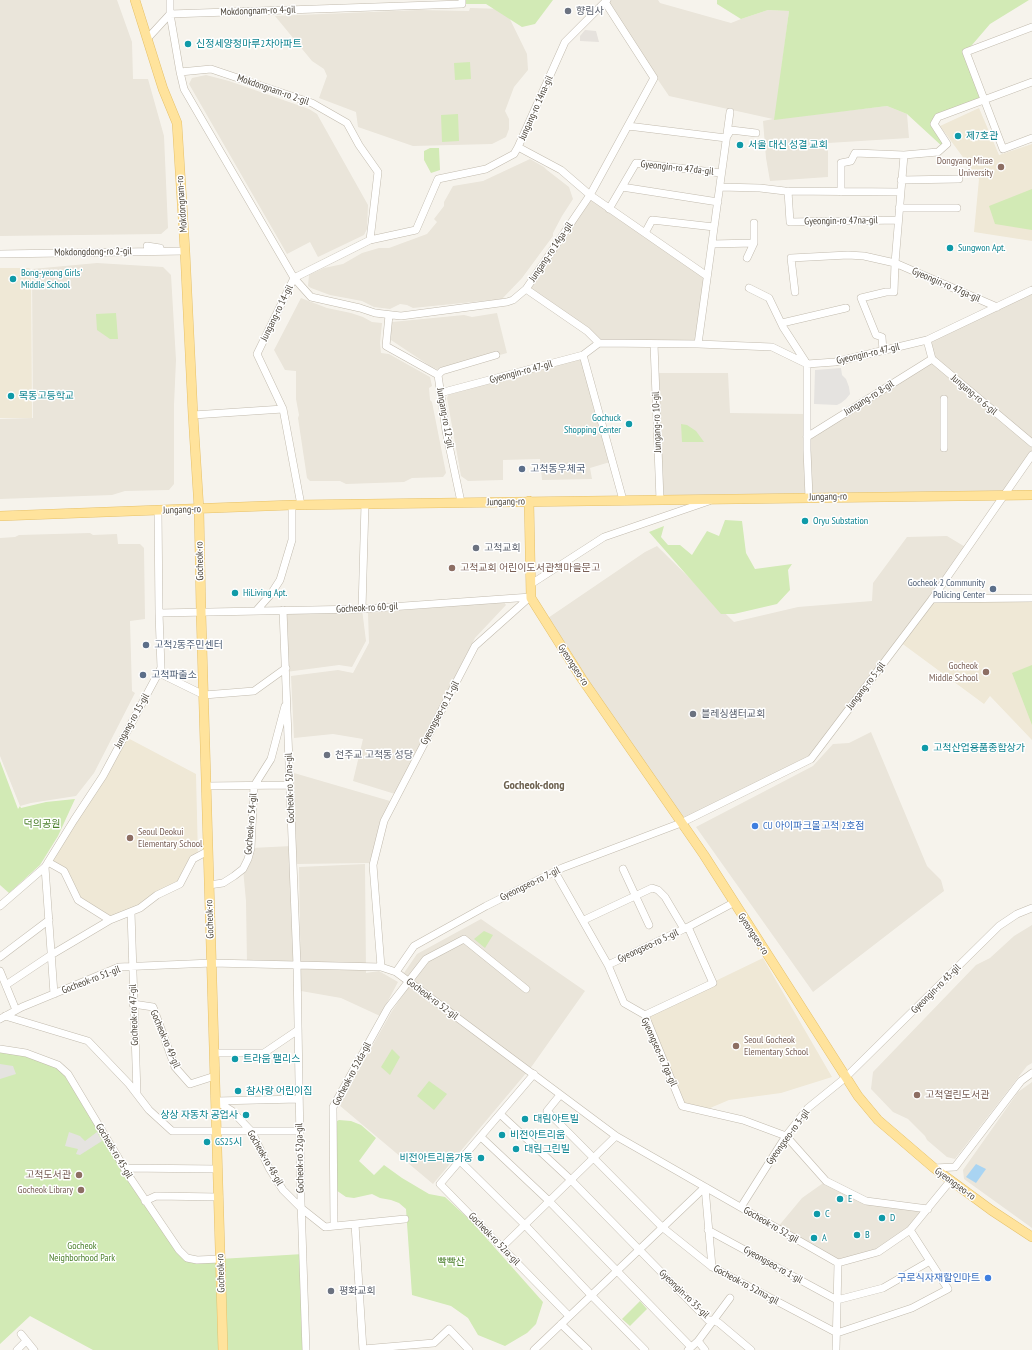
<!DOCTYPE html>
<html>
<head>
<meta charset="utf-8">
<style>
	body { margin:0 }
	canvas { display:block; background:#f6f3ec }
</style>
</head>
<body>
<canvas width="1032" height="1350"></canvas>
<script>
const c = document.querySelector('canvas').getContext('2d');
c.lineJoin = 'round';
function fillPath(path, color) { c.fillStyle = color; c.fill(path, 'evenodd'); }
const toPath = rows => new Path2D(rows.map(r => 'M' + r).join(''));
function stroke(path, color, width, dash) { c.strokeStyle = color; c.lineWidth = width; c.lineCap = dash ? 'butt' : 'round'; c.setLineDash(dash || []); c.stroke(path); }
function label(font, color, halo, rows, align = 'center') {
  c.font = font + ' "PT Sans Narrow","Noto Sans KR",sans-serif'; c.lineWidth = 3; c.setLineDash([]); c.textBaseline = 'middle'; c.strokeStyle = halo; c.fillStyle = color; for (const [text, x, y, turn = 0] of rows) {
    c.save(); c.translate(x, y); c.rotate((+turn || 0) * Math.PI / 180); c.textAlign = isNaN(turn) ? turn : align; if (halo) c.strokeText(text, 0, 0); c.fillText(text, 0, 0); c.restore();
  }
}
const residential = toPath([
	[0,0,117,0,132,42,133,79,148,79,164,136,168,228,161,234,0,236],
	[607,0,658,0,660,3,731,23,741,19,768,10,789,11,775,119,887,106,907,114,909,138,828,143,828,177,770,181,766,158,763,121,773,119,669,96,605,2],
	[470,8,505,9,527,54,528,70,514,87,505,111,509,119,509,129,506,137,492,144,413,146,358,127,356,112,319,98,327,76,324,69,312,61,275,16,419,10,469,11],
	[206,75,229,81,309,109,317,114,368,205,367,229,364,235,318,257,310,242,287,254,189,84,192,78],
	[530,159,544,167,547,170,569,187,573,199,562,216,553,233,553,236,522,278,502,299,413,308,407,305,400,304,390,309,374,307,362,301,330,295,311,288,308,286,309,275,324,268,343,264,362,253,379,248,389,248,427,234,437,222,434,219,444,206,444,202,453,186,483,181],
	[590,195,707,276,698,344,599,343,526,289],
	[97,263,163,267,171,275,176,360,174,405,174,484,169,490,125,491,112,495,0,499,0,419,33,418,32,269],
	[1032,290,1032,455,1005,495,660,500,654,373,728,373,730,413,807,414,807,436,932,359,927,340],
	[301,298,327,308,351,313,363,317,372,322,382,323,380,343,381,353,389,354,430,377,432,386,429,388,430,400,432,402,446,473,443,477,412,478,404,482,346,484,340,481,310,481,307,478,298,418,299,415,296,399,296,371,285,370,274,350],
	[497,313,507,353,441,371,430,366,391,340,390,331,392,322,464,315,472,317],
	[581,358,610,462,590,468,592,479,542,480,540,459,503,460,503,480,468,481,461,476,447,398,448,395],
	[90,533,93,535,117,534,118,544,140,544,144,548,145,619,130,621,132,691,135,693,94,773,76,796,31,803,20,806,0,756,0,538,15,537,19,535],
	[947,536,967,548,811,759,681,823,545,620,645,552,657,546,734,622,798,607,872,601,873,583,907,537],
	[504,602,506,605,475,638,395,794,353,781,363,739,333,734,294,738,291,676,338,670,353,673,369,643,368,613],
	[362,609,366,641,352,667,339,665,286,672,283,611],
	[871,732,927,866,941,880,944,891,813,992,696,827,813,766,833,744,849,743],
	[294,773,390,801,369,863,296,864],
	[292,846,297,965,247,964,246,901,243,869,251,848],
	[365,864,366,973,379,971,398,982,380,1016,341,998,301,991,299,867],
	[481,919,585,991,532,1066,433,1184,339,1105,392,1011,413,980,404,973,417,954],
	[1032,925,1032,1063,1027,1066,955,1159,947,1157,927,1140,925,1136,908,1119,893,1112,871,1089,873,1072,976,965,990,958,1014,936],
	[1032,1082,1032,1228,964,1179,963,1170,1018,1092],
	[826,1181,866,1201,924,1212,910,1230,878,1252,838,1263,777,1228,802,1198]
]);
const industrial = toPath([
	[585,30,596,31,599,42,580,41,580,36]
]);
const education = toPath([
	[979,108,999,155,1032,144,1032,241,974,232,979,179,940,126],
	[0,268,28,268,31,269,32,418,0,418],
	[1032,598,1032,740,990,696,984,704,900,642,932,599],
	[124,736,196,774,198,857,180,884,110,920,78,900,64,871,48,862],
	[763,958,832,1077,781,1093,729,1100,703,1111,682,1106,645,1015]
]);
const green = toPath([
	[462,0,553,0,535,24,522,27,486,4,462,4],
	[717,0,1029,0,990,24,966,52,984,100,938,117,934,124,947,144,944,148,907,114,887,106,774,120,789,11,768,10,741,19,717,4],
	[470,62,471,79,455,80,454,63],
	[458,114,459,141,442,142,441,115],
	[430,148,439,148,440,170,431,173,424,160,424,151],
	[1032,189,1032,230,995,224,989,206],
	[116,313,118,339,110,339,97,330,96,314],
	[681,424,687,425,696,431,704,442,682,442],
	[725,520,742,521,746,553,755,569,792,564,788,570,790,590,777,604,734,614,721,614,649,532,664,526,661,537,668,545,680,545,692,555,707,531,719,536],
	[1032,665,1032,725,1012,673],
	[0,761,18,809,20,806,21,808,46,802,75,799,58,836,40,865,9,893,0,885],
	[484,931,493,935,485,948,474,939],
	[0,1049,58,1065,131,1179,187,1258,220,1259,303,1254,306,1350,93,1350,30,1316,0,1344],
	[392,1049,400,1057,390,1075,381,1067],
	[429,1081,447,1094,434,1110,417,1096],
	[339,1120,351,1121,361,1125,376,1138,359,1161,374,1175,384,1165,402,1178,429,1194,445,1197,472,1222,543,1302,536,1324,527,1333,505,1346,478,1335,468,1318,451,1306,412,1295,406,1209,399,1203,391,1200,380,1198,372,1194,354,1198,346,1197,333,1188,333,1123],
	[640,1301,647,1309,630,1326,622,1319]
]);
const parking = toPath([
	[841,368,842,375,846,379,849,387,850,394,846,399,841,403,837,405,814,404,815,370],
	[0,1064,13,1066,16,1074,0,1079],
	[69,1132,80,1136,85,1141,97,1132,102,1141,80,1155,76,1154,78,1149,65,1146]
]);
const water = toPath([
	[976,1164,986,1169,976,1183,966,1177]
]);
const minor = toPath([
	[170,0,170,14,180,72,184,89,294,278,311,297,360,308,375,313,401,316,507,302,513,300,526,289,590,195,654,78,605,2],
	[1032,27,966,52,1003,149,1032,138],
	[147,39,170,14,462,4,462,0],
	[180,72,211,69,312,103,347,123,359,145,378,172,370,240],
	[628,126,726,138,731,130,756,133],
	[518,147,561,170,590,195,707,276],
	[901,180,959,179],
	[622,187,718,202],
	[720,187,760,188,785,191,900,192],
	[788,191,790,222,898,220],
	[841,192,841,163,851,161,855,153,904,155,938,152,947,144,934,124,938,117,1032,82],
	[899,208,957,208],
	[609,209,636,163,721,173],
	[645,233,652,220,714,227],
	[712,244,754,243],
	[147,246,160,248],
	[0,254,185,251],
	[747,258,754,243,754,223],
	[294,278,370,240,416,230,438,179,486,169,514,154,518,147,565,42,607,0],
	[294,278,257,354,283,409,301,505],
	[749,288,769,298,783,327,807,364,807,450,809,497],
	[526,289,587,331,599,343],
	[795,292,791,258,848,255,864,256,895,263,997,307],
	[389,315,386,346,438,375,446,431,461,502],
	[782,323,846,308],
	[927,340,932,359,1032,443],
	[654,344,660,500],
	[698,344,730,112],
	[883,351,882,337,876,335,861,298,886,292,894,292,895,263,904,155],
	[583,355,623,500],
	[438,375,442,371,496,355],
	[440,393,583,355,599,343,698,344,772,347,807,364,835,362,927,340,1032,290],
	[193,415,283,409],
	[807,437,932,359],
	[944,448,944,399],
	[531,584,604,537,709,501],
	[932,599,1032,598],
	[362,609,365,504],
	[283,610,297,965,301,1202,306,1350],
	[256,611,271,594,280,580,292,540,292,505],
	[159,613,362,609,531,597],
	[159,673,204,695,254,691,286,668],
	[206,786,290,785],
	[48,862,64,871,78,900,110,920],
	[45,867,54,994],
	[623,869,649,925],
	[555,872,608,965,624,1003,645,1015,682,1106,743,1120,786,1136,826,1181,866,1201,928,1209],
	[209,885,223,883,234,876,243,869,248,859,251,848,254,786,271,759,285,706],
	[0,906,45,867,74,820,103,776,161,668,159,613,158,511],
	[131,912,137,1094],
	[584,920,652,888,658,890,665,897,684,929],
	[0,957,49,920],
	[608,965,688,927,733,903],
	[381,967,373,865,384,821,475,646,531,596],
	[0,971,16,1010],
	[396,972,414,946,486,906,562,868,681,823,811,759,932,599,1032,455],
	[6,985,51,955,110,920,140,908,157,895,180,884,193,859,208,851],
	[133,1004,153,1007,175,1067,190,1084,215,1076],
	[645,1015,713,983,688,927],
	[5,1016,88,1041,129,1084,149,1110,172,1131,300,1131],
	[0,1019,22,1007,119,967,212,963,381,967,396,972,616,1136,838,1263],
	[0,1049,26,1053,58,1065,68,1074,131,1179,179,1250,187,1258,197,1260,220,1259],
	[214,1053,264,1053,298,1030],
	[534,1074,440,1184,569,1316],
	[560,1095,547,1111,662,1227,712,1267,837,1333,912,1308,948,1289,910,1230],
	[216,1101,232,1111,252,1132,269,1168,283,1190,301,1208,325,1227,405,1219],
	[216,1101,299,1099],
	[500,1114,571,1180,708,1320,713,1320,719,1323,751,1350],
	[481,1137,549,1201,691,1347],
	[460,1161,525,1225,591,1295,645,1350],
	[124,1168,218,1169],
	[934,1168,955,1167,1021,1081,1032,1073],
	[705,1187,712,1267],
	[145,1201,156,1196,219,1197],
	[741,1207,786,1136,808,1108,845,1078,999,926,1017,914,1032,908],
	[355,1224,363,1350],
	[334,1226,333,1107,388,1008,426,959,464,939,526,989],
	[708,1230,837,1300,883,1288,930,1261],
	[502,1247,616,1136],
	[838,1263,878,1252,910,1230,951,1180],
	[561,1324,588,1350],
	[21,1334,34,1350],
	[698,1341,705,1350],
	[363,1349,434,1343,449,1329,469,1350],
	[17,1350,26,1341],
	[534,1350,705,1187],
	[688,1350,698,1341,730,1298],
	[836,1350,838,1263]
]);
const major = toPath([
	[135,0,163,89,177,123,185,251,193,415,199,509,201,612,223,1350],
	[529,501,531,598,582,679,704,855,858,1096,878,1120,934,1168,991,1210,1032,1237],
	[0,516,292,505,1032,495]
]);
const markers = [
	[568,11,4,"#6b7280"],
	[188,44,4,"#0f9aa8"],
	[958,136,4,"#0f9aa8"],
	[740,145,4,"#0f9aa8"],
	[1001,167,4,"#8d6e63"],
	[950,248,4,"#0f9aa8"],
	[13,279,4,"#0f9aa8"],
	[11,396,4,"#0f9aa8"],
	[629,424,4,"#0f9aa8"],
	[522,469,4,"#5c6f8a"],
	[805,521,4,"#0f9aa8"],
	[476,548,4,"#6b7280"],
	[452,568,4,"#8d6e63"],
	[993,589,4,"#5c6f8a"],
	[235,593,4,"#0f9aa8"],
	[146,645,4,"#5c6f8a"],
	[986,672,4,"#8d6e63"],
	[143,675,4,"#5c6f8a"],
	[693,714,4,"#6b7280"],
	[925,748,4,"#0f9aa8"],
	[327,755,4,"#6b7280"],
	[755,826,4,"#3f7fe0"],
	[130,838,4,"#8d6e63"],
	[736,1046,4,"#8d6e63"],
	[235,1059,4,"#0f9aa8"],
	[238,1091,4,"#0f9aa8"],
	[917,1095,4,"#8d6e63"],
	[246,1115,4,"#0f9aa8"],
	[525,1119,4,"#0f9aa8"],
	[502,1135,4,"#0f9aa8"],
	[207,1142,4,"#0f9aa8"],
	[516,1149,4,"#0f9aa8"],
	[481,1158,4,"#0f9aa8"],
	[79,1175,4,"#8d6e63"],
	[81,1190,4,"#8d6e63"],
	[840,1199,4,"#0f9aa8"],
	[817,1214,4,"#0f9aa8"],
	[882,1218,4,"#0f9aa8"],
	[857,1235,4,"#0f9aa8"],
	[814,1238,4,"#0f9aa8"],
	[988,1278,4,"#3f7fe0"],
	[331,1291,4,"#6b7280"]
];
const streetNames = [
	["Mokdongnam-ro 4-gil",258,11,-2],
	["Mokdongnam-ro 2-gil",273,90,19],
	["Jungang-ro 14na-gil",536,108,-66],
	["Gyeongin-ro 47da-gil",677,168,6],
	["Mokdongnam-ro",182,204,-94],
	["Gyeongin-ro 47na-gil",841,221,-1],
	["Mokdongdong-ro 2-gil",93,252,-1],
	["Jungang-ro 14ga-gil",551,252,-56],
	["Gyeongin-ro 47ga-gil",946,285,23],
	["Jungang-ro 14-gil",277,313,-64],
	["Gyeongin-ro 47-gil",868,354,-13],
	["Gyeongin-ro 47-gil",521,372,-15],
	["Jungang-ro 6-gil",974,395,40],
	["Jungang-ro 8-gil",869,398,-32],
	["Jungang-ro 12-gil",445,418,80],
	["Jungang-ro 10-gil",657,422,-92],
	["Jungang-ro",828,497,-1],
	["Jungang-ro",506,502,-1],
	["Jungang-ro",182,510,-2],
	["Gocheok-ro",200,561,-91],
	["Gocheok-ro 60-gil",367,608,-3],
	["Gyeongseo-ro",573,665,57],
	["Jungang-ro 5-gil",866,686,-53],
	["Gyeongseo-ro 11-gil",440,713,-62],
	["Jungang-ro 15-gil",132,721,-61],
	["Gocheok-ro 52na-gil",290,788,-92],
	["Gocheok-ro 54-gil",251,824,-85],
	["Gyeongseo-ro 7-gil",530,884,-26],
	["Gocheok-ro",210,919,-92],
	["Gyeongseo-ro",753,934,57],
	["Gyeongseo-ro 5-gil",648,946,-25],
	["Gocheok-ro 51-gil",91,980,-21],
	["Gyeongin-ro 43-gil",936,989,-45],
	["Gocheok-ro 52-gil",432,999,37],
	["Gocheok-ro 47-gil",134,1015,-92],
	["Gocheok-ro 49-gil",165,1039,67],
	["Gyeongseo-ro 7ga-gil",659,1052,66],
	["Gocheok-ro 52da-gil",352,1074,-62],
	["Gyeongseo-ro 3-gil",788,1137,-54],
	["Gocheok-ro 45-gil",114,1151,59],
	["Gocheok-ro 48-gil",265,1158,60],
	["Gocheok-ro 52ga-gil",300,1158,-91],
	["Gyeongseo-ro",955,1184,36],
	["Gocheok-ro 52-gil",771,1225,30],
	["Gocheok-ro 52ra-gil",494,1239,46],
	["Gyeongseo-ro 1-gil",773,1265,29],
	["Gocheok-ro",221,1273,-92],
	["Gocheok-ro 52ma-gil",746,1285,28],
	["Gyeongin-ro 35-gil",684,1294,44]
];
const worshipNames = [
	["향림사",576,11],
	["고척교회",484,548],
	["블레싱샘터교회",701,714],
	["천주교 고척동 성당",335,755],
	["평화교회",339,1291]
];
const cultureNames = [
	["신정세양청마루2차아파트",196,44],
	["제7호관",966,136],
	["서울 대신 성결 교회",748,145],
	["Sungwon Apt.",958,248],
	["Bong-yeong Girls'",21,273],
	["Middle School",21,285],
	["목동고등학교",19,396],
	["Gochuck",621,418,"right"],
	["Shopping Center",621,430,"right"],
	["Oryu Substation",813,521],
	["HiLiving Apt.",243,593],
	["고척산업용품종합상가",933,748],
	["트라움 팰리스",243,1059],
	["참사랑 어린이집",246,1091],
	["상상 자동차 공업사",238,1115,"right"],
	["대림아트빌",533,1119],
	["비전아트리움",510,1135],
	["GS25시",215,1142],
	["대림그린빌",524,1149],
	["비전아트리움가동",473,1158,"right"],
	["E",848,1199],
	["C",825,1214],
	["D",890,1218],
	["B",865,1235],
	["A",822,1238]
];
const educationNames = [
	["Dongyang Mirae",993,161],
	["University",993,173],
	["고척교회 어린이도서관책마을문고",460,568,"left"],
	["Gocheok",978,666],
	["Middle School",978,678],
	["Seoul Deokui",138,832,"left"],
	["Elementary School",138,844,"left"],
	["Seoul Gocheok",744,1040,"left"],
	["Elementary School",744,1052,"left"],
	["고척열린도서관",925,1095,"left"],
	["고척도서관",71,1175],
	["Gocheok Library",73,1190]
];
const serviceNames = [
	["고척동우체국",530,469],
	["Gocheok 2 Community",985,583,"right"],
	["Policing Center",985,595,"right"],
	["고척2동주민센터",154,645],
	["고척파출소",151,675]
];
const parkNames = [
	["덕의공원",42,824],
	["Gocheok",82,1246],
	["Neighborhood Park",82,1258],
	["빡빡산",451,1262]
];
const shopNames = [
	["CU 아이파크몰고척 2호점",763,826],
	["구로식자재할인마트",980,1278,"right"]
];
const quarterNames = [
	["Gocheok-dong",534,786]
];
fillPath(residential, '#eae5da');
fillPath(industrial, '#e6e2dd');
fillPath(education, '#efe8d6');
fillPath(green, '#d2eab5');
fillPath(parking, '#e5e3e0');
fillPath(water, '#a9d4f2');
stroke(minor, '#c2bbae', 8);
stroke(major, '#e6c16a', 10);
stroke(minor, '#fff', 7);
stroke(major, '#ffe39c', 9);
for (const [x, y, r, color] of markers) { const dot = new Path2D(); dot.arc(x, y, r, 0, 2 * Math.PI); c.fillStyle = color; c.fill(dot); stroke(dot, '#fff', 1.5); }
label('10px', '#4b4439', '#fff', streetNames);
label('10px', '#5b616d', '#fff', worshipNames, 'left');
label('10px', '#0d838f', '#fff', cultureNames, 'left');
label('10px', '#785e54', '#fff', educationNames, 'right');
label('10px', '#4e5e75', '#fff', serviceNames, 'left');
label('10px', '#4a7f2a', '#fff', parkNames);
label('10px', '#366cbe', '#fff', shopNames, 'left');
label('bold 12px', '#6e6250', '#fff', quarterNames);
</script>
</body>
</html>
